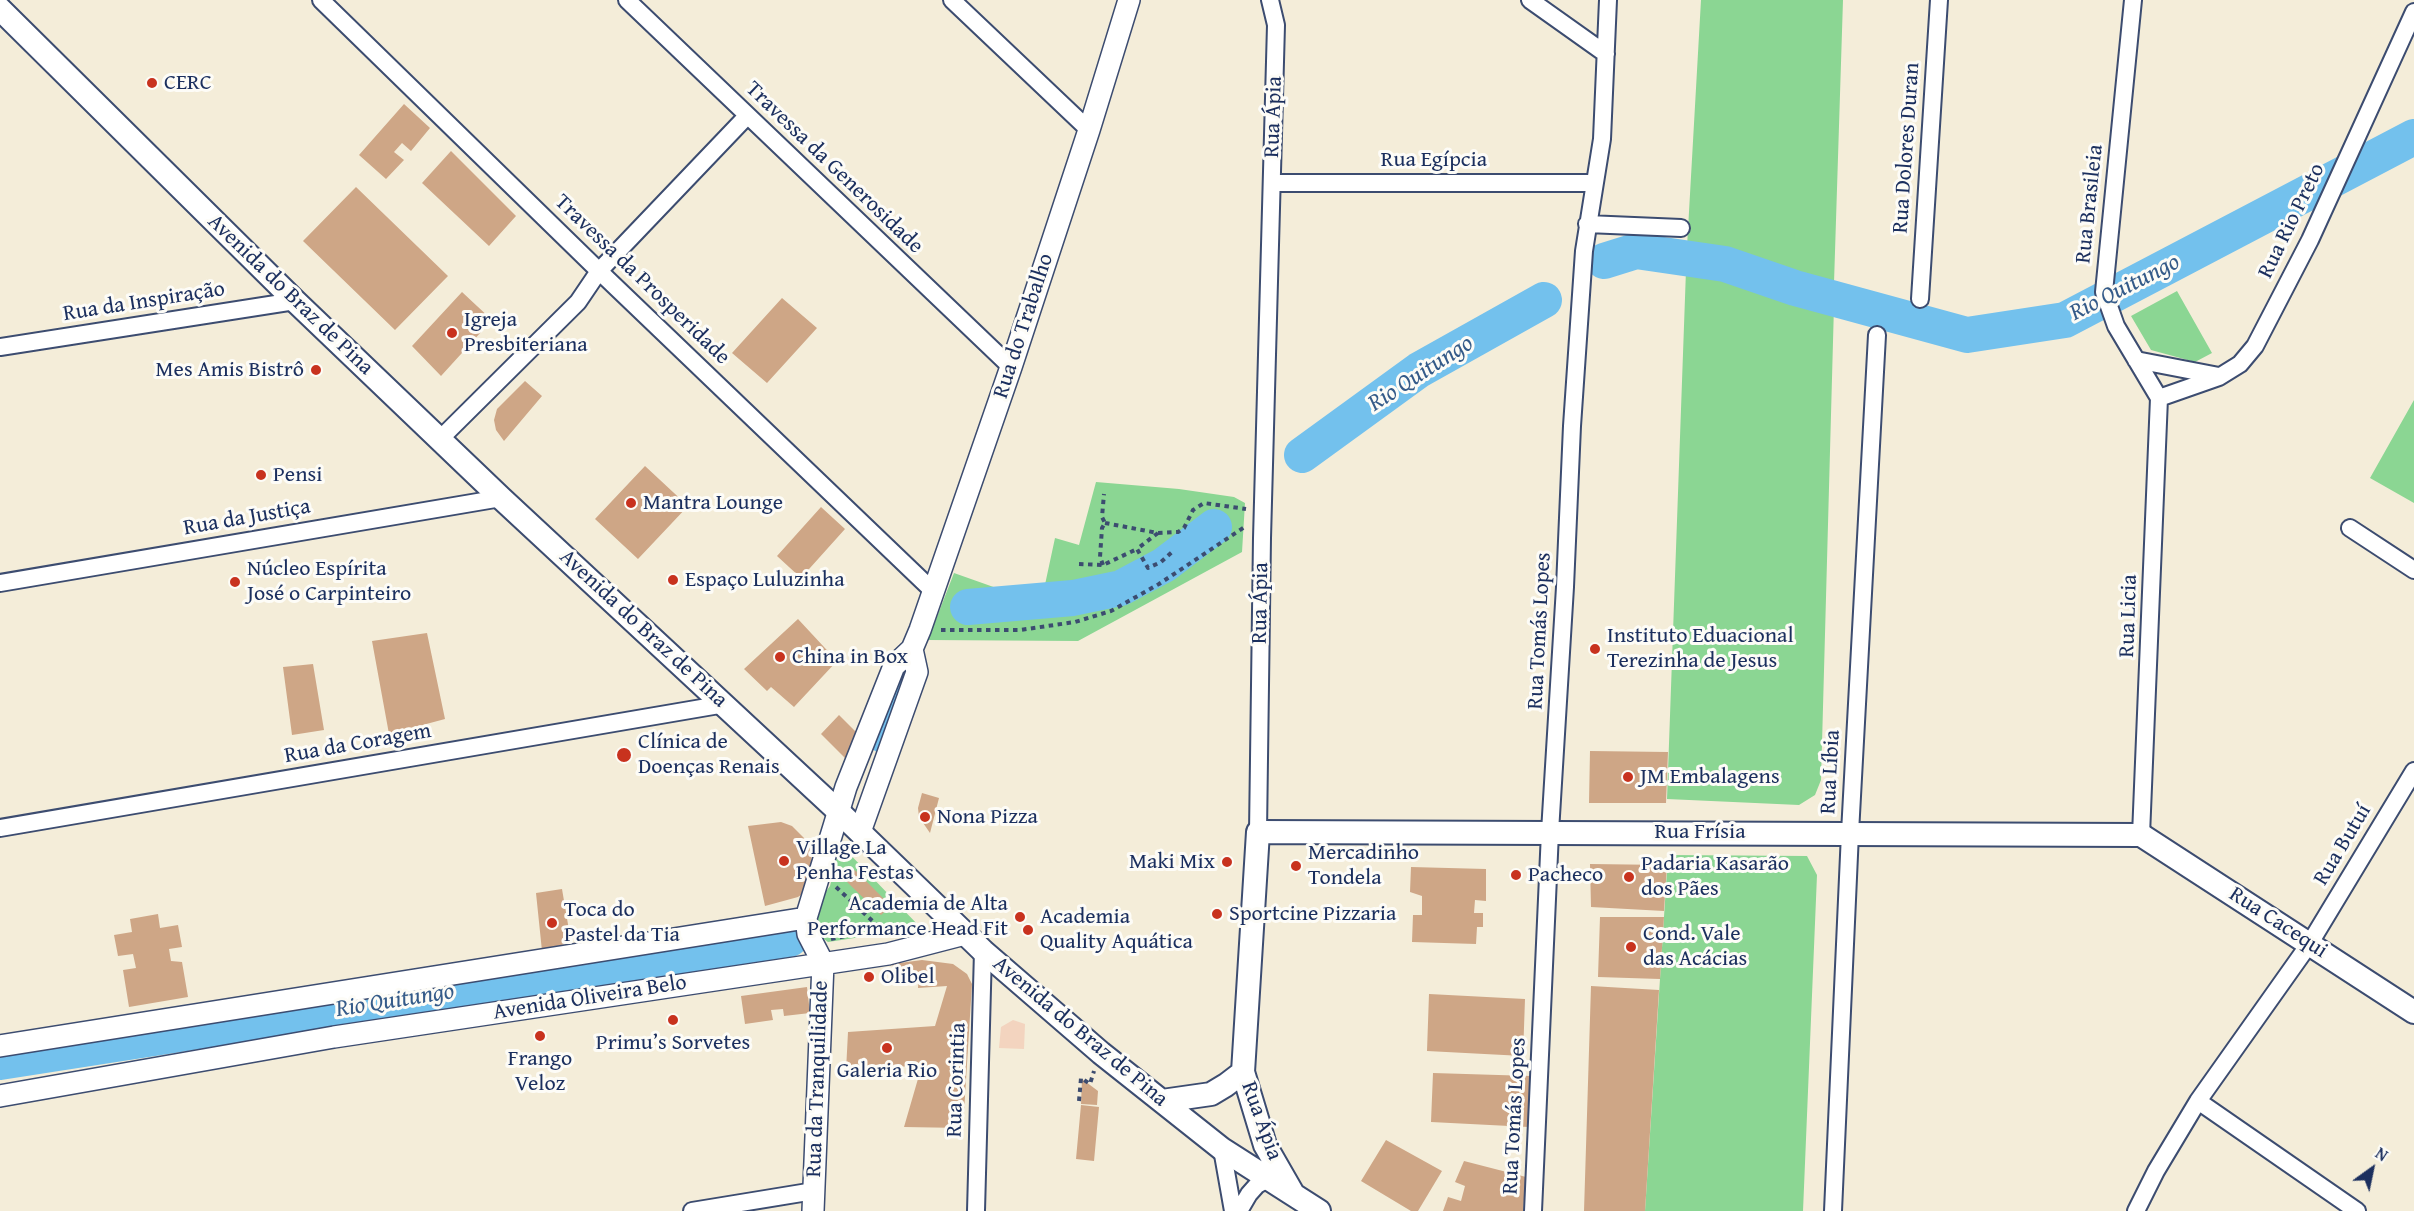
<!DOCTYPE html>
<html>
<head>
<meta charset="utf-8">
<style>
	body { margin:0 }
	#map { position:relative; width:2414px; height:1211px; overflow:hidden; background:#f4edd9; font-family:"Gentium Book Plus",serif }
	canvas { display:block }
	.north { position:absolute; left:2342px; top:1139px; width:60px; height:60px; -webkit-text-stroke:4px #fdfcf7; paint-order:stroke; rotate:33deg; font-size:16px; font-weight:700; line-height:24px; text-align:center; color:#1b2f5e }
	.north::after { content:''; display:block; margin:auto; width:21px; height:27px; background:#1b2f5e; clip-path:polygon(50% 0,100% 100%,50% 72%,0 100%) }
</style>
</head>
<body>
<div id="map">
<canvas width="2414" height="1211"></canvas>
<div class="north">N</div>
</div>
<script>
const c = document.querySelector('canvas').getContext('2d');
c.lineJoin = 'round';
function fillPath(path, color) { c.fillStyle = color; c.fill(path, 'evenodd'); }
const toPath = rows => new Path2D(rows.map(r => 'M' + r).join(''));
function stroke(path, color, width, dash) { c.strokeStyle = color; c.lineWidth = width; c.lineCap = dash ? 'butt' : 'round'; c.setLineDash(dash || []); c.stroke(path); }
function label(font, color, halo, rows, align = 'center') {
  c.font = font + ' "Gentium Book Plus",serif'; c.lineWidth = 6; c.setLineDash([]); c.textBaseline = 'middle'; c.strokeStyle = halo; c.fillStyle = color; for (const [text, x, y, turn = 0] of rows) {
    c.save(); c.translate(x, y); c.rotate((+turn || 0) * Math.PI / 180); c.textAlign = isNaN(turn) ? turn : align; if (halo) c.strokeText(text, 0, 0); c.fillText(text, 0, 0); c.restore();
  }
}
const built = toPath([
	[1013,1020,1025,1024,1024,1049,999,1048,1001,1027]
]);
const green = toPath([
	[1701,0,1843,0,1834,283,1739,253,1687,247],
	[1686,270,1834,305,1821,780,1815,795,1799,805,1667,799],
	[2177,291,2212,353,2195,362,2151,350,2131,316],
	[2414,400,2414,503,2370,478],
	[1096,482,1179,489,1234,497,1245,503,1242,552,1078,641,928,640,954,573,1019,596,1043,594,1055,538,1079,545],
	[840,844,921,928,828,942,821,937,817,928,817,904,830,886],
	[1668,855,1807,856,1817,875,1803,1211,1645,1211]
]);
const river = toPath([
	[1604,261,1636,251,1725,264,1795,288,1967,335,2065,320,2414,137],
	[1302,455,1419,370,1544,300],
	[968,607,1073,598,1121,588,1164,565,1214,527],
	[885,736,908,665],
	[0,1062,790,939]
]);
const building = toPath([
	[404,104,430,128,411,151,402,143,394,152,404,160,386,179,359,155],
	[451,151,516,216,489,246,422,183],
	[356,187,448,276,395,330,303,241],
	[462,292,492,320,441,376,412,346],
	[782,298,817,328,767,383,732,353],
	[525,381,542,396,504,441,496,430,494,420,497,409],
	[645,466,688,506,638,559,595,519],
	[821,507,845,529,801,578,777,556],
	[798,619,837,661,794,707,771,687,767,691,744,669],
	[427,633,445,719,389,734,372,641],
	[313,664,324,730,292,735,283,667],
	[839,715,864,740,850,758,845,758,821,734],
	[1590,751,1668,752,1666,803,1589,803],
	[922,793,939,798,930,833,919,817,918,808],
	[781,822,792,826,811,845,812,870,809,889,798,897,765,906,748,826],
	[1590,864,1667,865,1664,911,1591,907],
	[1411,867,1486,869,1486,901,1475,900,1474,913,1483,913,1483,927,1477,927,1476,944,1412,942,1413,915,1422,915,1422,896,1410,892],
	[855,870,891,906,881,915,845,880],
	[562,889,571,942,542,951,536,893],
	[158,914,160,928,178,925,182,947,169,949,171,961,182,962,188,997,129,1007,123,970,136,968,133,954,118,956,114,935,132,932,130,919],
	[1600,917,1664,917,1660,979,1598,977],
	[922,960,953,964,967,974,972,984,963,1128,904,1127,922,1065,846,1071,848,1032,935,1026,947,986,918,988,919,973,895,977,892,964],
	[1591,986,1659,990,1645,1211,1584,1211],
	[807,987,810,1013,784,1016,783,1009,771,1010,773,1020,745,1024,741,996],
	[1429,994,1525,999,1523,1056,1427,1051],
	[1433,1073,1531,1076,1529,1127,1431,1122],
	[1082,1079,1098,1091,1097,1105,1081,1104],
	[1081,1105,1099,1107,1094,1161,1076,1159],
	[1386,1140,1442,1171,1418,1211,1411,1211,1361,1181],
	[1464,1161,1526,1177,1523,1211,1443,1211,1448,1197,1461,1201,1465,1186,1455,1182]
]);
const path = toPath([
	[1105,523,1158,533,1178,532,1184,528,1193,510,1204,503,1246,509],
	[1158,533,1137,549,1148,568,1161,562,1172,552],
	[1079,564,1103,565,1137,549],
	[1103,565,1100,557,1102,528,1105,523,1102,517,1104,494],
	[941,630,1020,630,1075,622,1111,611,1159,584,1246,526],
	[831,939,881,929,836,887],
	[1079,1101,1081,1078,1090,1084,1094,1071]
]);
const minor = toPath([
	[321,0,599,271,933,591],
	[627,0,1011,367],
	[952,0,1089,130],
	[1530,0,1606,54],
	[2133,0,2104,292,2116,326,2159,398],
	[1272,183,1595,183],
	[1587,224,1681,228],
	[1920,299,1939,0],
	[0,347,295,301],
	[2136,360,2219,376],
	[2159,398,2219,377,2240,364,2255,346,2310,240,2414,12],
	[440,439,578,302,599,271,747,116],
	[2350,528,2414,570],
	[0,583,501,498],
	[0,828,725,704],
	[1258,832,1262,538,1276,25,1270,0],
	[2141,835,2159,398],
	[2198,1101,2357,1211],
	[1222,1149,1233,1211],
	[692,1211,814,1191],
	[976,1211,983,951],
	[1239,1211,1249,1194,1257,1185,1268,1179],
	[1533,1211,1550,832,1565,587,1572,426,1584,251,1602,139,1608,0],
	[1833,1211,1850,833,1877,335],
	[2136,1211,2156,1171,2198,1101,2310,943,2414,771]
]);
const tertiary = toPath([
	[860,832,917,672,912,649],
	[0,1046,806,918],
	[0,1096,334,1037,888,954,965,934],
	[813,1211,823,963,808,934,806,918,846,787,894,666,912,649,920,630,1011,367,1089,130,1129,0]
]);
const secondary = toPath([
	[0,9,295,301,501,498,838,811,983,951,1101,1053,1222,1149,1319,1211],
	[1162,1101,1211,1094,1226,1085,1243,1072],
	[1292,1192,1265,1145,1243,1072,1258,832,2141,835,2414,1012]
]);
const markers = [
	[152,83,6,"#c8321e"],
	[452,333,6,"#c8321e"],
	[316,370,6,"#c8321e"],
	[261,475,6,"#c8321e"],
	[631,503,6,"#c8321e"],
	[673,580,6,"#c8321e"],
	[235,582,6,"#c8321e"],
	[1595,649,6,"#c8321e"],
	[780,657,6,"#c8321e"],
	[624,755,8,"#c8321e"],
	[1628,777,6,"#c8321e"],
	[925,817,6,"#c8321e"],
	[784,861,6,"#c8321e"],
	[1227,862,6,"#c8321e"],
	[1296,866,6,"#c8321e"],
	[1516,875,6,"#c8321e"],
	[1629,877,6,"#c8321e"],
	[1217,914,6,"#c8321e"],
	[1020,917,6,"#c8321e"],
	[552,923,6,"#c8321e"],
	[1028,930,6,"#c8321e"],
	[1631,947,6,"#c8321e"],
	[869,977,6,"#c8321e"],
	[673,1020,6,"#c8321e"],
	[540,1036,6,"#c8321e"],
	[887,1048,6,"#c8321e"]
];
const poiNames = [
	["CERC",164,83],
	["Igreja",464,320],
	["Presbiteriana",464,345],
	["Mes Amis Bistrô",304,370,"right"],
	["Pensi",273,475],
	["Mantra Lounge",643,503],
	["Núcleo Espírita",247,569],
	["José o Carpinteiro",247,594],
	["Espaço Luluzinha",685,580],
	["Instituto Eduacional",1607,636],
	["Terezinha de Jesus",1607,661],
	["China in Box",792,657],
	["Clínica de",638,742],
	["Doenças Renais",638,767],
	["JM Embalagens",1640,777],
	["Nona Pizza",937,817],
	["Village La",796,848],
	["Penha Festas",796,873],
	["Mercadinho",1308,853],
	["Tondela",1308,878],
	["Maki Mix",1215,862,"right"],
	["Padaria Kasarão",1641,864],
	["dos Pães",1641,889],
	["Pacheco",1528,875],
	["Academia de Alta",1008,904,"right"],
	["Performance Head Fit",1008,929,"right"],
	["Toca do",564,910],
	["Pastel da Tia",564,935],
	["Sportcine Pizzaria",1229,914],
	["Academia",1040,917],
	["Quality Aquática",1040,942],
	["Cond. Vale",1643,934],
	["das Acácias",1643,959],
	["Olibel",881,977],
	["Primu’s Sorvetes",673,1043,"center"],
	["Frango",540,1059,"center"],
	["Veloz",540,1084,"center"],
	["Galeria Rio",887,1071,"center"]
];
const streetNames = [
	["Rua Ápia",1274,117,-88],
	["Rua Dolores Duran",1907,148,-86],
	["Rua Egípcia",1434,160],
	["Travessa da Generosidade",834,168,44],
	["Rua Brasileia",2090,204,-84],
	["Rua Rio Preto",2292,221,-64],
	["Travessa da Prosperidade",642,280,44],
	["Avenida do Braz de Pina",290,295,44],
	["Rua da Inspiração",144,302,-9],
	["Rua do Trabalho",1024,326,-72],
	["Rua da Justiça",247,518,-10],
	["Rua Ápia",1261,603,-89],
	["Rua Licia",2129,616,-88],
	["Avenida do Braz de Pina",643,629,43],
	["Rua Tomás Lopes",1540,631,-87],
	["Rua da Coragem",358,744,-10],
	["Rua Líbia",1831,772,-87],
	["Rua Frísia",1700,832],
	["Rua Butuí",2343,845,-59],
	["Rua Cacequi",2278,923,33],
	["Avenida Oliveira Belo",590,998,-9],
	["Avenida do Braz de Pina",1080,1032,40],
	["Rua da Tranquilidade",818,1079,-88],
	["Rua Corintia",957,1080,-88],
	["Rua Tomás Lopes",1515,1116,-87],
	["Rua Ápia",1261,1121,70]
];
const waterNames = [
	["Rio Quitungo",2125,288,-27],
	["Rio Quitungo",1421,374,-33],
	["Rio Quitungo",395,1001,-9]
];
fillPath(built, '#f3d4bf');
fillPath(green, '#8bd693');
stroke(river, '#73c1ed', 36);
fillPath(building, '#cea686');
stroke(minor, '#3c4c70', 20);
stroke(tertiary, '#3c4c70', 24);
stroke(secondary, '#3c4c70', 26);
stroke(path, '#3c4c70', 4, [4.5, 4.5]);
stroke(minor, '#fff', 16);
stroke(tertiary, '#fff', 21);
stroke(secondary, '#fff', 22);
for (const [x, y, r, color] of markers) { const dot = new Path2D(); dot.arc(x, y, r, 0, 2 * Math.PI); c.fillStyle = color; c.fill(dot); stroke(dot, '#fdfcf7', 2); }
label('22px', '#1b2f5e', '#fdfcf7', poiNames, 'left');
label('22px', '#1b2f5e', '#fdfcf7', streetNames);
label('italic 24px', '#355b89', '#fdfcf7', waterNames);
</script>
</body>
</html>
